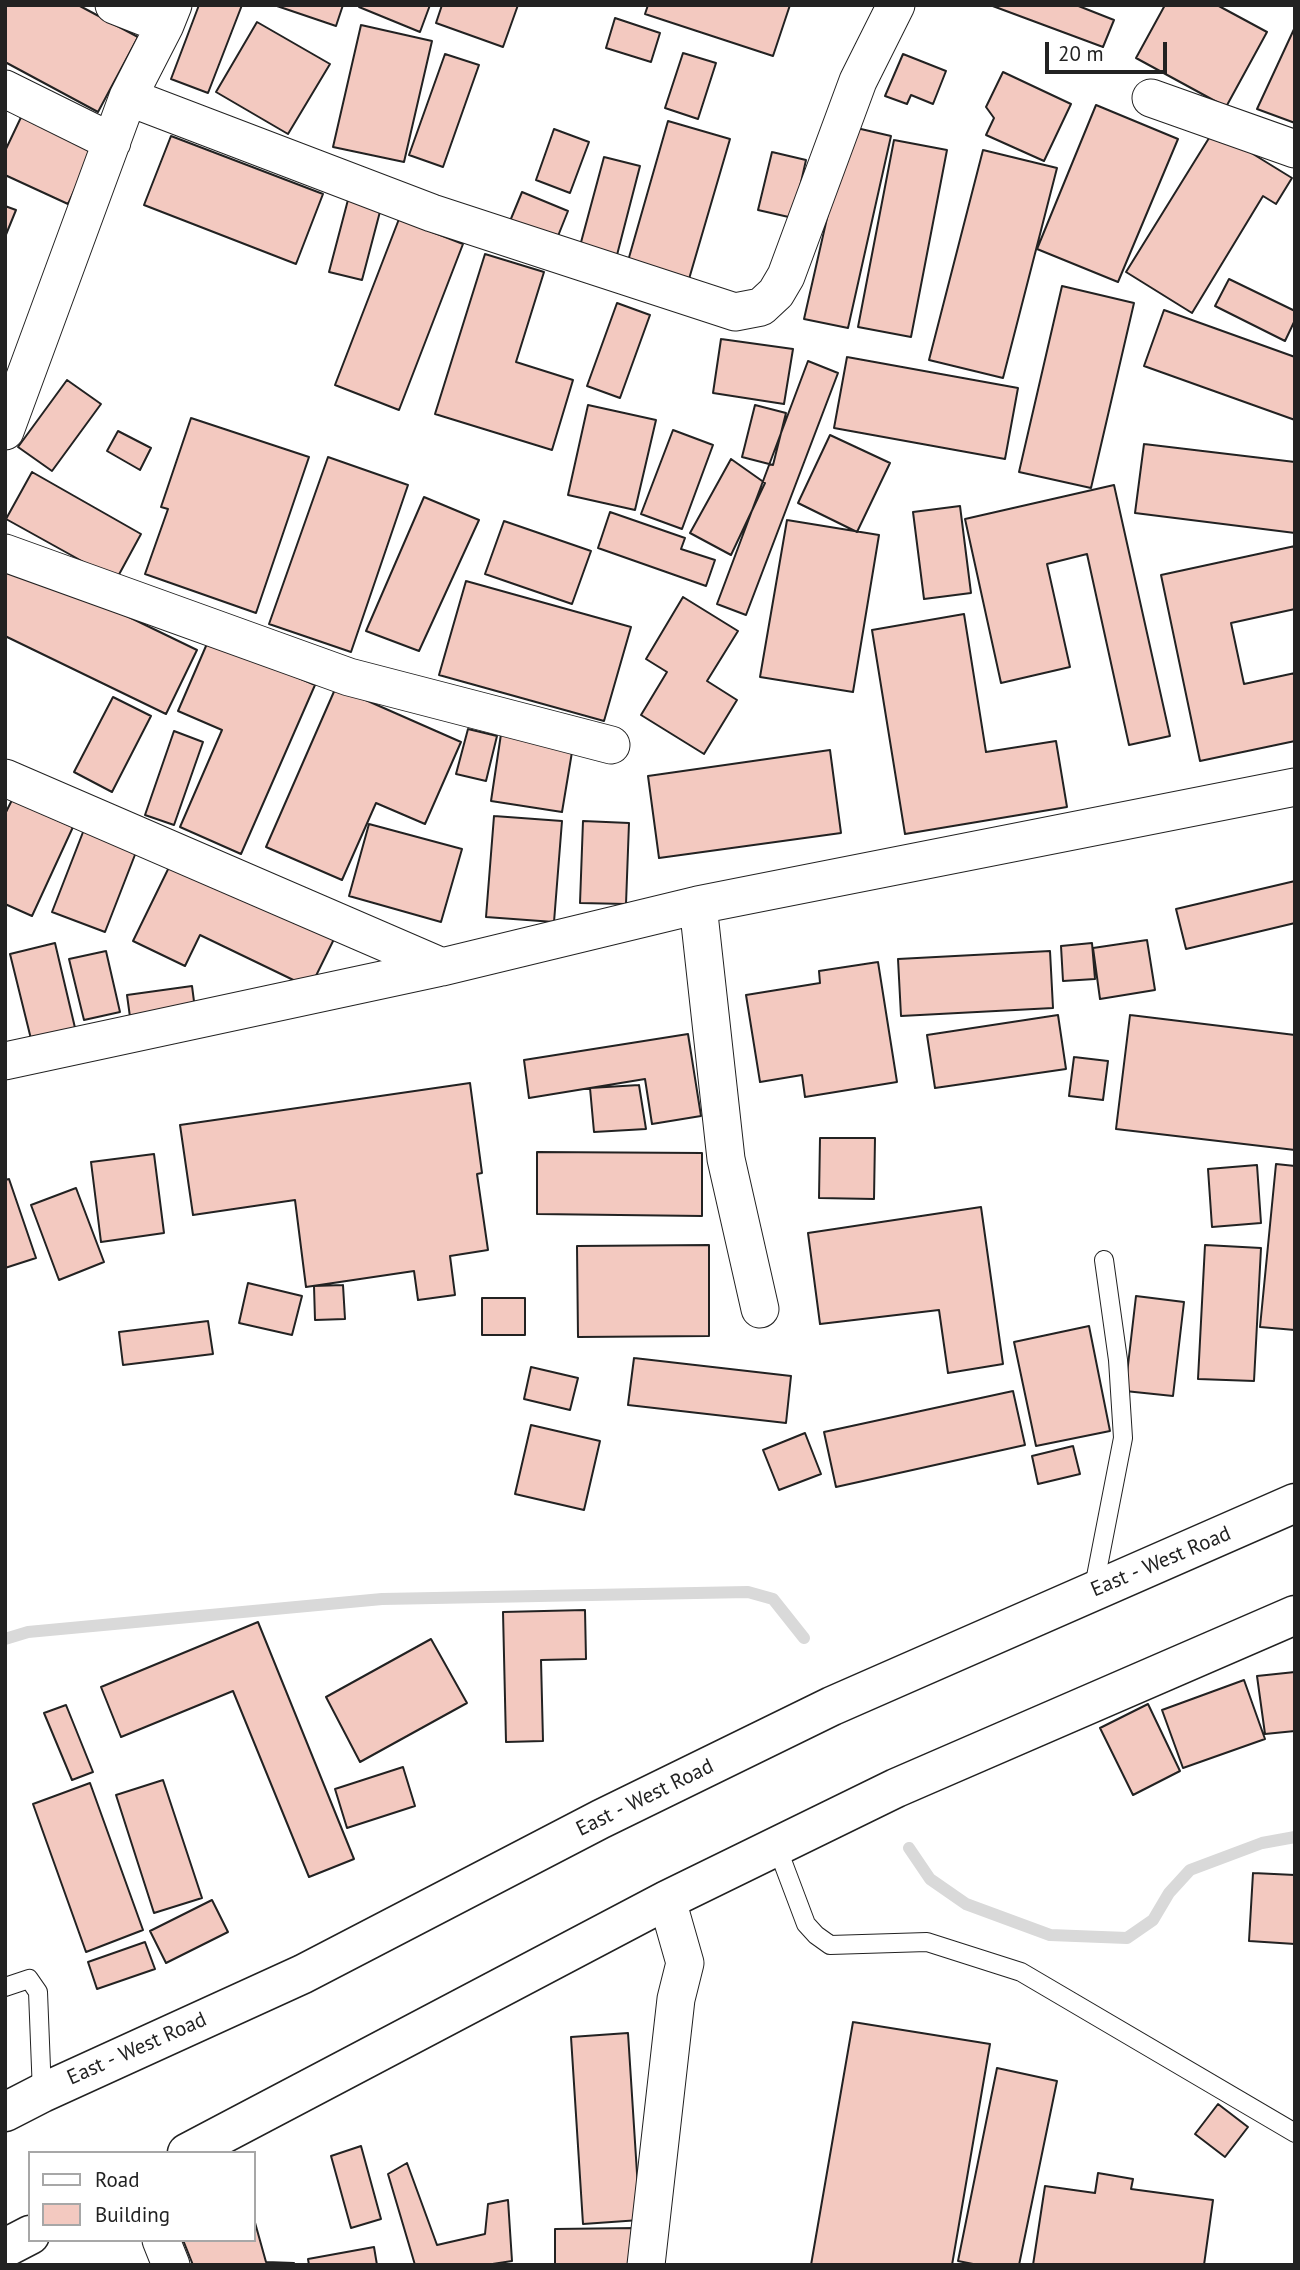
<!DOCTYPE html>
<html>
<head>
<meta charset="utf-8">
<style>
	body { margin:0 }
	#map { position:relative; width:1300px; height:2270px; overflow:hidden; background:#fff; font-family:"PT Sans",sans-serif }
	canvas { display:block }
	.frame { position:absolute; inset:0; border:7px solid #222; pointer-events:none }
	.legend { position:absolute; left:28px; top:2151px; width:228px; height:91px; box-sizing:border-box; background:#fff; border:2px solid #a7a7a7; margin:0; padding:9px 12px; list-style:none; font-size:21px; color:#222 }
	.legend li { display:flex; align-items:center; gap:14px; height:35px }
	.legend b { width:35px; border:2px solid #a7a7a7 }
	.scale { position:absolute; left:1045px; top:42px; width:122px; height:32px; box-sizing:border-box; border:4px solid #222; border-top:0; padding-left:9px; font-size:21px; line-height:24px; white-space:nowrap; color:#222; -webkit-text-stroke:5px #fff; paint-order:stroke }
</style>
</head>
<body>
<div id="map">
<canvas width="1300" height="2270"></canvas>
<div class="frame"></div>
<ul class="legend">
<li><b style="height:9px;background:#fff"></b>Road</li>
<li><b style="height:19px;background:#f3c9c0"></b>Building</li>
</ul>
<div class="scale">20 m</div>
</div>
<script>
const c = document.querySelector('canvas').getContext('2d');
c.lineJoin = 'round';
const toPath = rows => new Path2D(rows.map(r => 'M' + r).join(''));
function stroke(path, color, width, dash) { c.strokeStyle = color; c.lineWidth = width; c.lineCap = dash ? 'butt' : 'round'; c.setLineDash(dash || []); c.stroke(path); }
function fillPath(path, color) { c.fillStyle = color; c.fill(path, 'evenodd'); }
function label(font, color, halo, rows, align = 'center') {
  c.font = font + ' "PT Sans",sans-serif'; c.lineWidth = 5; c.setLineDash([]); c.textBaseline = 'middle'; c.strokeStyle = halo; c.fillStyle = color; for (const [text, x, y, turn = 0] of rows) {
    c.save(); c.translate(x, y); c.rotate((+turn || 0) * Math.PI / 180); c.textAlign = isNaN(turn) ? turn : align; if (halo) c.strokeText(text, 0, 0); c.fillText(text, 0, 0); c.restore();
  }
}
const stream = toPath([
	[5,1639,28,1632,382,1599,748,1592,773,1599,804,1638],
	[909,1848,930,1879,966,1904,1050,1935,1127,1938,1153,1920,1169,1893,1190,1870,1262,1843,1295,1837]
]);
const building = toPath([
	[5,5,78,5,138,37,98,112,5,62,5,5],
	[199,5,242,5,208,93,171,79,199,5],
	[274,5,343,5,336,26,274,5],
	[360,5,430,5,420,32,359,7,360,5],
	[442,5,518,5,503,47,436,23,442,5],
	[648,5,790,5,773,56,645,14,648,5],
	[990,5,1076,5,1114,20,1103,47,990,5],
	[1165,5,1217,5,1267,32,1226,107,1136,58,1165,5],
	[615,18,660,33,651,62,606,48,615,18],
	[257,22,330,64,288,134,216,92,257,22],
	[361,25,432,41,404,162,333,147,361,25],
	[1295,27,1295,123,1257,109,1295,27],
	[683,53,716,63,698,119,665,108,683,53],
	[445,54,479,65,443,167,409,155,445,54],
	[903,54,946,71,933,104,911,95,907,104,885,96,903,54],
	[1003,72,1071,104,1044,161,986,135,994,118,986,107,1003,72],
	[1096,105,1178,139,1118,282,1037,249,1096,105],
	[24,111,96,144,68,204,5,175,5,151,24,111],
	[668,121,730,139,689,279,628,261,668,121],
	[848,126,891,136,848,328,804,319,848,126],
	[554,129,589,142,570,193,536,180,554,129],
	[1214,130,1292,178,1276,204,1263,196,1192,313,1126,272,1214,130],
	[171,136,323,194,296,264,144,205,171,136],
	[894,140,947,150,911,337,858,327,894,140],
	[983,150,1057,168,1003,378,929,360,983,150],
	[772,152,806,160,793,218,758,210,772,152],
	[604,157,640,166,617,255,580,246,604,157],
	[522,192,568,211,554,246,508,226,522,192],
	[349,196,382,204,362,280,329,272,349,196],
	[5,206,16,210,5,237,5,206],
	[399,219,463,244,399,410,335,385,399,219],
	[485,254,544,272,516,362,573,380,552,450,435,414,485,254],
	[1229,279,1295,311,1295,320,1285,341,1215,306,1229,279],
	[1062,286,1134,303,1091,488,1019,472,1062,286],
	[617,303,650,315,620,398,587,386,617,303],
	[1164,310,1295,357,1295,420,1144,366,1164,310],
	[721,339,793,349,784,404,713,393,721,339],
	[847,357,1018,388,1005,459,834,428,847,357],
	[808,361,838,373,746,615,717,604,808,361],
	[67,380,101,404,52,471,18,447,67,380],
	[588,405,656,420,635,510,568,495,588,405],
	[755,405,786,413,773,465,742,457,755,405],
	[191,418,309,457,256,613,145,574,168,509,161,507,191,418],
	[673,430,713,445,682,529,641,514,673,430],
	[118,431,151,448,140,470,107,451,118,431],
	[830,435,890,463,857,532,798,503,830,435],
	[1144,444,1295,462,1295,533,1135,513,1144,444],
	[328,457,408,485,351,652,269,624,328,457],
	[731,459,765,483,731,555,690,533,731,459],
	[32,472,141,534,116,580,6,519,32,472],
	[1114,485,1170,736,1129,745,1087,554,1047,564,1070,667,1001,683,965,519,1114,485],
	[424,497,479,520,419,651,366,631,424,497],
	[960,506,971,593,924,599,913,512,960,506],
	[610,512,685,538,681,549,715,560,706,586,598,548,610,512],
	[787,520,879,535,853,692,760,677,787,520],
	[504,521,591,551,572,604,485,574,504,521],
	[1295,546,1295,609,1231,623,1244,684,1295,673,1295,741,1200,761,1161,575,1295,546],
	[11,560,197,650,166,714,5,636,5,571,11,560],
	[466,581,631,627,604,721,439,675,466,581],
	[683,597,738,631,707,681,737,700,704,754,641,715,667,672,646,659,683,597],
	[964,614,986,752,1056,741,1067,807,905,834,872,630,964,614],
	[209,639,315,685,241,854,180,827,222,730,178,711,209,639],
	[336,687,461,742,425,824,376,803,342,880,266,847,336,687],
	[113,697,151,716,112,792,74,772,113,697],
	[468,729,497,736,486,781,456,774,468,729],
	[174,731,203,742,174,825,145,815,174,731],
	[501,734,573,746,562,812,491,801,501,734],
	[830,750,841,833,659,858,648,776,830,750],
	[12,800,73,827,32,916,5,904,5,814,12,800],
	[494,816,562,821,554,922,486,917,494,816],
	[583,821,629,823,626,904,580,903,583,821],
	[369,824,462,849,441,922,349,896,369,824],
	[85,827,138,847,105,932,52,912,85,827],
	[174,857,336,935,310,988,200,935,185,966,133,941,174,857],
	[1295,881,1295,923,1186,949,1176,909,1295,881],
	[1147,940,1155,990,1100,999,1093,948,1147,940],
	[55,943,76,1032,32,1043,10,954,55,943],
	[1092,943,1095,979,1063,981,1061,946,1092,943],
	[106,951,120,1012,84,1020,69,959,106,951],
	[1050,951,1053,1008,901,1016,898,959,1050,951],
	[878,962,897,1082,805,1097,802,1075,760,1082,746,995,820,983,819,971,878,962],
	[192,986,195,1009,130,1017,127,995,192,986],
	[1058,1015,1066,1069,935,1088,927,1035,1058,1015],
	[1130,1015,1295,1035,1295,1150,1116,1129,1130,1015],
	[688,1034,701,1116,652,1124,645,1079,529,1098,524,1060,688,1034],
	[1074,1057,1108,1061,1103,1100,1069,1096,1074,1057],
	[470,1083,482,1173,477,1174,488,1250,450,1256,455,1295,418,1300,414,1271,306,1287,295,1200,193,1215,180,1125,470,1083],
	[639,1085,646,1129,594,1132,590,1088,639,1085],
	[820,1138,875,1138,874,1199,819,1198,820,1138],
	[537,1152,702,1153,702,1216,537,1214,537,1152],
	[154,1154,164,1233,101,1242,91,1162,154,1154],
	[1276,1164,1295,1166,1295,1330,1260,1327,1276,1164],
	[1257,1165,1261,1223,1212,1227,1208,1169,1257,1165],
	[9,1179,36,1258,5,1268,5,1180,9,1179],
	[76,1188,104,1262,59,1280,31,1205,76,1188],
	[981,1207,1003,1364,948,1373,939,1310,820,1324,808,1233,981,1207],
	[709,1245,709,1336,578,1337,577,1246,709,1245],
	[1205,1245,1261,1248,1254,1381,1198,1379,1205,1245],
	[248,1283,302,1296,292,1335,239,1323,248,1283],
	[343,1285,345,1319,315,1320,314,1286,343,1285],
	[1136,1296,1184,1302,1173,1396,1125,1391,1136,1296],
	[482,1298,525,1298,525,1335,482,1335,482,1298],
	[208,1321,213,1354,123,1365,119,1332,208,1321],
	[1089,1326,1110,1431,1036,1446,1014,1342,1089,1326],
	[634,1358,791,1376,786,1423,628,1405,634,1358],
	[531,1367,578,1378,570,1410,524,1399,531,1367],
	[1013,1391,1025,1445,836,1487,824,1432,1013,1391],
	[531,1425,600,1441,584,1510,515,1494,531,1425],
	[805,1433,821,1474,779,1490,763,1450,805,1433],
	[1073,1446,1080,1474,1038,1484,1032,1456,1073,1446],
	[585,1610,586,1659,541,1660,543,1741,506,1742,503,1612,585,1610],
	[258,1622,354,1859,309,1877,233,1691,121,1737,101,1687,258,1622],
	[431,1639,467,1703,360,1762,326,1697,431,1639],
	[1295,1672,1295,1731,1265,1734,1257,1676,1295,1672],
	[1244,1680,1265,1739,1183,1768,1162,1710,1244,1680],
	[1148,1704,1180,1771,1133,1795,1100,1728,1148,1704],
	[66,1705,93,1772,72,1780,44,1713,66,1705],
	[403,1767,415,1806,347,1828,335,1789,403,1767],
	[163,1780,202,1898,154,1913,116,1795,163,1780],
	[90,1783,143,1930,86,1952,33,1804,90,1783],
	[1253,1873,1295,1875,1295,1944,1249,1941,1253,1873],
	[212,1900,228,1932,166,1963,150,1931,212,1900],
	[145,1942,155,1969,97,1989,88,1962,145,1942],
	[853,2022,990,2044,952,2265,811,2265,853,2022],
	[628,2033,640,2220,583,2224,571,2037,628,2033],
	[997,2068,1057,2081,1019,2265,978,2265,958,2261,997,2068],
	[1218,2104,1248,2127,1225,2157,1195,2134,1218,2104],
	[361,2146,381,2219,351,2228,331,2156,361,2146],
	[407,2163,437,2245,485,2234,488,2204,508,2200,512,2261,486,2265,415,2265,388,2174,407,2163],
	[1098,2173,1133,2179,1131,2189,1213,2200,1204,2265,1033,2265,1045,2186,1095,2193,1098,2173],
	[254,2219,266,2262,294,2263,295,2265,193,2265,183,2240,254,2240,254,2219],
	[636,2228,636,2265,555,2265,555,2229,636,2228],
	[374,2247,377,2265,309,2265,308,2259,374,2247]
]);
const service = toPath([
	[1093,1592,1123,1438,1118,1360,1104,1260],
	[777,1847,806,1924,816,1935,830,1945,927,1942,1021,1972,1295,2133],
	[5,1987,29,1979,38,1992,42,2093]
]);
const minor = toPath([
	[114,5,165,25],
	[5,89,112,142],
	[128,97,432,213,735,312,761,307,776,293,786,276,858,81,896,5],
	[1151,98,1295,149],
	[5,431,128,97,165,25,173,5],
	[5,553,349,677,611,745],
	[5,778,442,967],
	[698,905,726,1159,760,1309],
	[5,1061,442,967,698,905,1295,787],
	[161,2240,171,2265],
	[646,2265,676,1999,685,1963,667,1900]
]);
const primary = toPath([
	[5,2112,42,2093,303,1974,601,1819,832,1706,1295,1503],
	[187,2153,667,1900,896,1788,1295,1615],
	[5,2248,30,2235]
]);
const streetNames = [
	["East - West Road",1161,1562,-23],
	["East - West Road",645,1798,-26],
	["East - West Road",137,2049,-24]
];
stroke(stream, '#d9d9d9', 12);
fillPath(building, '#f3c9c0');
stroke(building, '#222', 2);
stroke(service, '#222', 20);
stroke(minor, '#222', 39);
stroke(primary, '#222', 41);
stroke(service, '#fff', 18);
stroke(minor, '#fff', 37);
stroke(primary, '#fff', 38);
label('21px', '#222', '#fff', streetNames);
</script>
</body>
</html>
